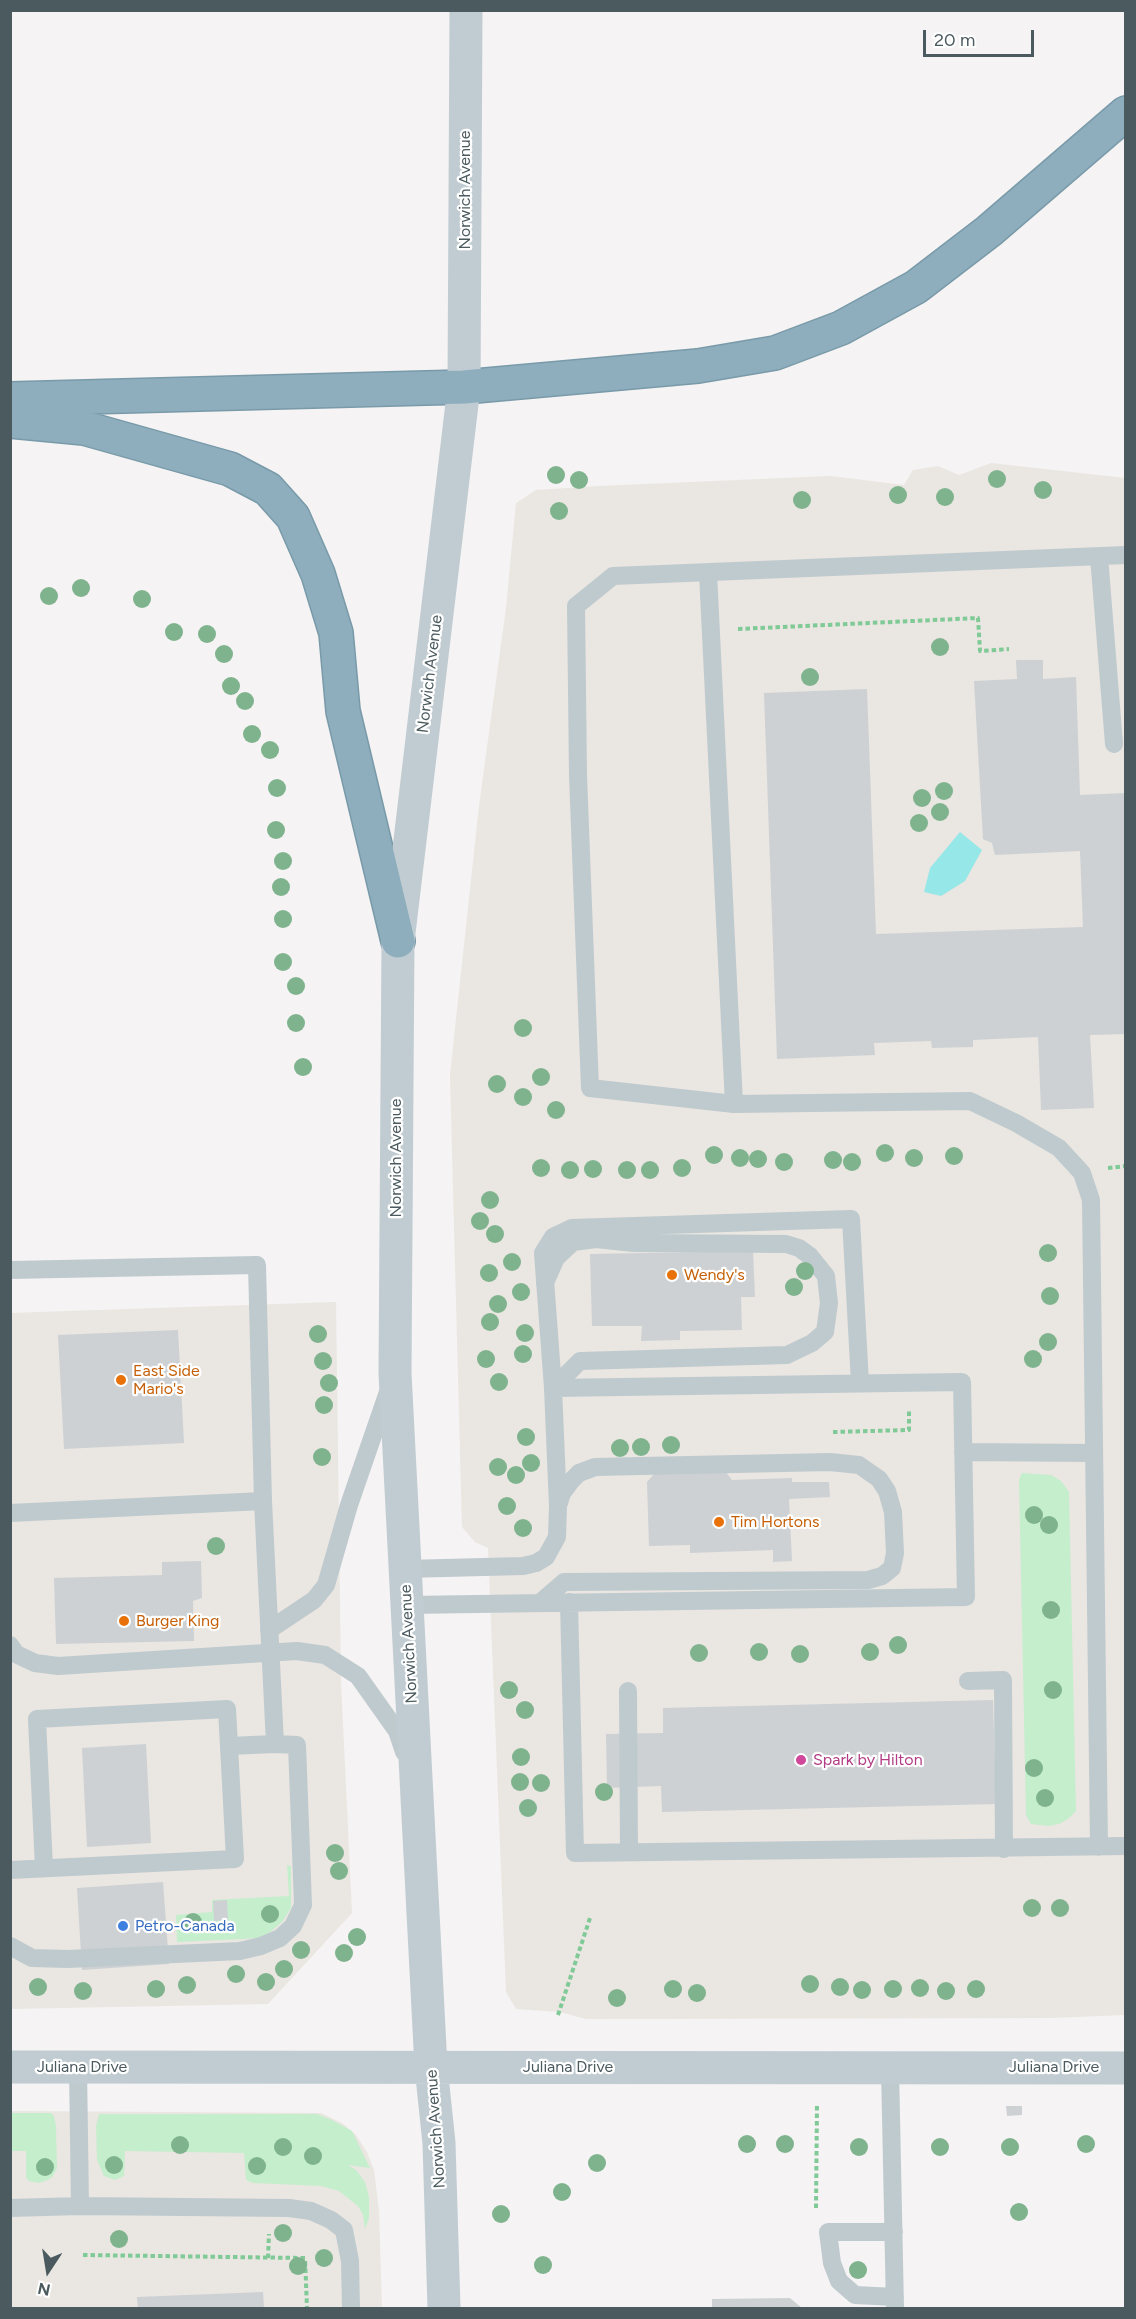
<!DOCTYPE html>
<html>
<head>
<meta charset="utf-8">
<style>
	body { margin:0 }
	#map { position:relative; width:1136px; height:2319px; overflow:hidden; background:#f5f3f3; font-family:Figtree,sans-serif }
	canvas { display:block }
	.frame { position:absolute; inset:0; border:12px solid #4b5a5f; pointer-events:none }
	.north { position:absolute; left:18px; top:2241px; width:60px; height:60px; -webkit-text-stroke:4px #fff; paint-order:stroke; rotate:192deg; font-size:16px; font-weight:700; line-height:24px; text-align:center; color:#4b5a5f }
	.north::after { content:''; display:block; margin:auto; width:21px; height:27px; background:#4b5a5f; clip-path:polygon(50% 0,100% 100%,50% 72%,0 100%) }
	.scale { position:absolute; left:923px; top:30px; width:111px; height:27px; box-sizing:border-box; border:3px solid #4b5a5f; border-top:0; padding-left:8px; font-size:18px; line-height:21px; white-space:nowrap; color:#4b5a5f; -webkit-text-stroke:4px #fff; paint-order:stroke }
</style>
</head>
<body>
<div id="map">
<canvas width="1136" height="2319"></canvas>
<div class="frame"></div>
<div class="north">N</div>
<div class="scale">20 m</div>
</div>
<script>
const c = document.querySelector('canvas').getContext('2d');
c.lineJoin = 'round';
function fillPath(path, color) { c.fillStyle = color; c.fill(path, 'evenodd'); }
const toPath = rows => new Path2D(rows.map(r => 'M' + r).join(''));
function stroke(path, color, width, dash) { c.strokeStyle = color; c.lineWidth = width; c.lineCap = dash ? 'butt' : 'round'; c.setLineDash(dash || []); c.stroke(path); }
function label(font, color, halo, rows, align = 'center') {
  c.font = font + ' Figtree,sans-serif'; c.lineWidth = 4.5; c.setLineDash([]); c.textBaseline = 'middle'; c.strokeStyle = halo; c.fillStyle = color; for (const [text, x, y, turn = 0] of rows) {
    c.save(); c.translate(x, y); c.rotate((+turn || 0) * Math.PI / 180); c.textAlign = isNaN(turn) ? turn : align; if (halo) c.strokeText(text, 0, 0); c.fillText(text, 0, 0); c.restore();
  }
}
const commercial = toPath([
	[991,463,1125,478,1125,2015,1051,2018,586,2019,560,2012,516,2009,506,1992,488,1548,475,1542,462,1527,450,1075,479,806,506,608,516,503,536,490,600,486,830,476,904,485,913,470,938,466,959,475],
	[336,1302,341,1683,352,1913,268,2004,11,2009,10,1313],
	[11,2111,321,2113,342,2123,356,2135,367,2152,374,2170,379,2211,382,2308,11,2308]
]);
const green = toPath([
	[1022,1473,1051,1475,1061,1481,1069,1492,1076,1811,1068,1819,1059,1824,1049,1826,1031,1824,1026,1815,1019,1480],
	[287,1865,291,1866,291,1908,282,1922,269,1933,258,1938,243,1939,177,1942,176,1915,212,1912,212,1900,289,1896],
	[11,2113,51,2113,54,2116,56,2126,57,2168,53,2176,48,2180,39,2183,29,2181,26,2178,26,2151,11,2151],
	[99,2114,317,2114,332,2120,352,2131,370,2168,348,2165,356,2170,365,2182,369,2197,369,2218,365,2229,363,2215,358,2206,339,2191,321,2186,253,2183,246,2180,244,2153,125,2151,124,2176,115,2180,104,2176,97,2160,96,2126]
]);
const water = toPath([
	[960,832,982,850,965,881,941,896,924,892,930,868]
]);
const building = toPath([
	[1016,660,1043,660,1043,679,1076,677,1080,795,1126,793,1126,1034,1090,1035,1094,1108,1041,1110,1038,1037,973,1040,973,1047,932,1048,931,1041,874,1043,875,1055,777,1059,764,693,867,689,876,934,1083,927,1080,851,995,855,992,843,983,839,974,681,1017,679],
	[753,1251,755,1297,741,1297,742,1330,680,1331,680,1340,641,1341,642,1326,592,1326,590,1254],
	[178,1330,184,1443,64,1449,58,1335],
	[725,1471,732,1480,792,1478,792,1482,829,1482,830,1497,789,1499,792,1561,773,1562,773,1550,690,1553,690,1545,649,1546,647,1482,654,1474],
	[201,1561,202,1598,193,1601,194,1641,56,1644,54,1578,162,1575,162,1562],
	[993,1700,996,1804,662,1812,661,1786,607,1788,606,1734,663,1733,663,1708],
	[146,1744,151,1843,87,1847,82,1748],
	[163,1882,169,1964,82,1970,77,1888],
	[227,1900,228,1920,214,1921,213,1901],
	[1006,2106,1022,2106,1022,2115,1007,2116],
	[263,2292,264,2308,138,2308,137,2297],
	[790,2298,802,2308,712,2308,712,2299]
]);
const path = toPath([
	[738,629,978,618,980,651,1009,649],
	[1108,1168,1126,1166],
	[833,1432,909,1430,909,1411],
	[558,2015,590,1918],
	[816,2208,817,2103],
	[83,2255,305,2258,307,2308],
	[268,2258,269,2234]
]);
const lane = toPath([
	[1099,556,1114,744],
	[708,573,734,1104],
	[10,1270,257,1265,263,1501],
	[545,1283,556,1258,573,1242,596,1239,634,1243,786,1244,799,1248,810,1256,826,1276,829,1303,825,1332,812,1343,787,1355,580,1361,553,1388],
	[553,1388,543,1253,553,1237,572,1228,851,1219,860,1383],
	[963,1452,1094,1453],
	[10,1513,263,1501,275,1744,229,1746,235,1859,10,1870],
	[405,1569,523,1566,536,1563,546,1557,557,1537,558,1506,553,1388,962,1382,966,1597,407,1605],
	[541,1602,564,1582,868,1580,882,1576,892,1568,895,1553,893,1512,887,1491,879,1479,859,1465,830,1462,595,1467,579,1473,571,1481,562,1493,559,1503],
	[569,1602,575,1853,1126,1846],
	[269,1630,314,1600,326,1585,349,1505,388,1392],
	[10,1645,16,1654,35,1663,58,1666,297,1651,325,1655,358,1676,397,1731,404,1752],
	[968,1681,1003,1680,1004,1849],
	[628,1691,629,1852],
	[1099,1847,1091,1200,1082,1173,1059,1148,1016,1123,970,1101,734,1104,590,1088,578,775,576,606,613,576,1126,555],
	[44,1868,37,1719,227,1709,229,1746],
	[10,1946,32,1958,68,1959,240,1951,261,1946,280,1938,293,1926,303,1905,297,1745,275,1744],
	[890,2068,895,2308],
	[80,2206,289,2208,311,2211,331,2220,344,2230,350,2261,351,2308],
	[10,2208,80,2206,78,2067],
	[894,2232,828,2232,832,2263,839,2281,855,2295,895,2297]
]);
const secondary = toPath([
	[10,2067,1126,2068],
	[444,2308,439,2143,431,2067,395,1373,398,941,464,387,466,10]
]);
const highway = toPath([
	[10,399,464,387,698,366,775,353,841,328,916,287,989,231,1126,113],
	[10,421,84,428,230,469,268,489,293,517,318,574,336,633,343,711,398,941]
]);
const trees = [
	[556,475],
	[997,479],
	[579,480],
	[1043,490],
	[898,495],
	[945,497],
	[802,500],
	[559,511],
	[81,588],
	[49,596],
	[142,599],
	[174,632],
	[207,634],
	[940,647],
	[224,654],
	[810,677],
	[231,686],
	[245,701],
	[252,734],
	[270,750],
	[277,788],
	[944,791],
	[922,798],
	[940,812],
	[919,823],
	[276,830],
	[283,861],
	[281,887],
	[283,919],
	[283,962],
	[296,986],
	[296,1023],
	[523,1028],
	[303,1067],
	[541,1077],
	[497,1084],
	[523,1097],
	[556,1110],
	[885,1153],
	[714,1155],
	[954,1156],
	[740,1158],
	[914,1158],
	[758,1159],
	[833,1160],
	[784,1162],
	[852,1162],
	[541,1168],
	[682,1168],
	[593,1169],
	[570,1170],
	[627,1170],
	[650,1170],
	[490,1200],
	[480,1221],
	[495,1234],
	[1048,1253],
	[512,1262],
	[805,1271],
	[489,1273],
	[794,1287],
	[521,1292],
	[1050,1296],
	[498,1304],
	[490,1322],
	[525,1333],
	[318,1334],
	[1048,1342],
	[523,1354],
	[486,1359],
	[1033,1359],
	[323,1361],
	[499,1382],
	[329,1383],
	[324,1405],
	[526,1437],
	[671,1445],
	[641,1447],
	[620,1448],
	[322,1457],
	[531,1463],
	[498,1467],
	[516,1475],
	[507,1506],
	[1034,1515],
	[1049,1525],
	[523,1528],
	[216,1546],
	[1051,1610],
	[898,1645],
	[759,1652],
	[870,1652],
	[699,1653],
	[800,1654],
	[509,1690],
	[1053,1690],
	[525,1710],
	[521,1757],
	[1034,1768],
	[520,1782],
	[541,1783],
	[604,1792],
	[1045,1798],
	[528,1808],
	[335,1853],
	[339,1871],
	[1032,1908],
	[1060,1908],
	[270,1914],
	[193,1922],
	[357,1937],
	[301,1950],
	[344,1953],
	[284,1969],
	[236,1974],
	[266,1982],
	[810,1984],
	[187,1985],
	[38,1987],
	[840,1987],
	[920,1988],
	[156,1989],
	[673,1989],
	[893,1989],
	[976,1989],
	[862,1990],
	[83,1991],
	[946,1991],
	[697,1993],
	[617,1998],
	[747,2144],
	[785,2144],
	[1086,2144],
	[180,2145],
	[283,2147],
	[859,2147],
	[940,2147],
	[1010,2147],
	[313,2156],
	[597,2163],
	[114,2165],
	[257,2166],
	[45,2167],
	[562,2192],
	[1019,2212],
	[501,2214],
	[283,2233],
	[119,2239],
	[324,2258],
	[543,2265],
	[298,2266],
	[858,2270]
];
const markers = [
	[672,1275,6,"#e8710a"],
	[121,1380,6,"#e8710a"],
	[719,1522,6,"#e8710a"],
	[124,1621,6,"#e8710a"],
	[801,1760,6,"#d1479c"],
	[123,1926,6,"#3f7fe0"]
];
const streetNames = [
	["Norwich Avenue",465,190,-90],
	["Norwich Avenue",430,674,-83],
	["Norwich Avenue",396,1158,-90],
	["Norwich Avenue",409,1644,-93],
	["Juliana Drive",82,2067],
	["Juliana Drive",568,2067],
	["Juliana Drive",1054,2067],
	["Norwich Avenue",436,2129,-94]
];
const foodNames = [
	["Wendy's",684,1275],
	["East Side",133,1371],
	["Mario's",133,1389],
	["Tim Hortons",731,1522],
	["Burger King",136,1621]
];
const hotelNames = [
	["Spark by Hilton",813,1760]
];
const shopNames = [
	["Petro-Canada",135,1926]
];
fillPath(commercial, '#eae6e1');
fillPath(green, '#c5eecd');
fillPath(water, '#95e7e8');
fillPath(building, '#cdd1d4');
stroke(highway, '#799aa9', 36);
stroke(path, '#7fca96', 4, [4.5, 3]);
stroke(lane, '#bfcace', 18);
stroke(secondary, '#c0ccd2', 33);
stroke(highway, '#8eaebd', 33);
c.fillStyle = '#7fb38e';
for (const [x, y] of trees) { c.beginPath(); c.arc(x, y, 9, 0, 2 * Math.PI); c.fill(); }
for (const [x, y, r, color] of markers) { const dot = new Path2D(); dot.arc(x, y, r, 0, 2 * Math.PI); c.fillStyle = color; c.fill(dot); stroke(dot, '#fff', 2); }
label('16px', '#4b5a5f', '#fff', streetNames);
label('16px', '#c56008', '#fff', foodNames, 'left');
label('16px', '#b23c85', '#fff', hotelNames, 'left');
label('16px', '#366cbe', '#fff', shopNames, 'left');
</script>
</body>
</html>
